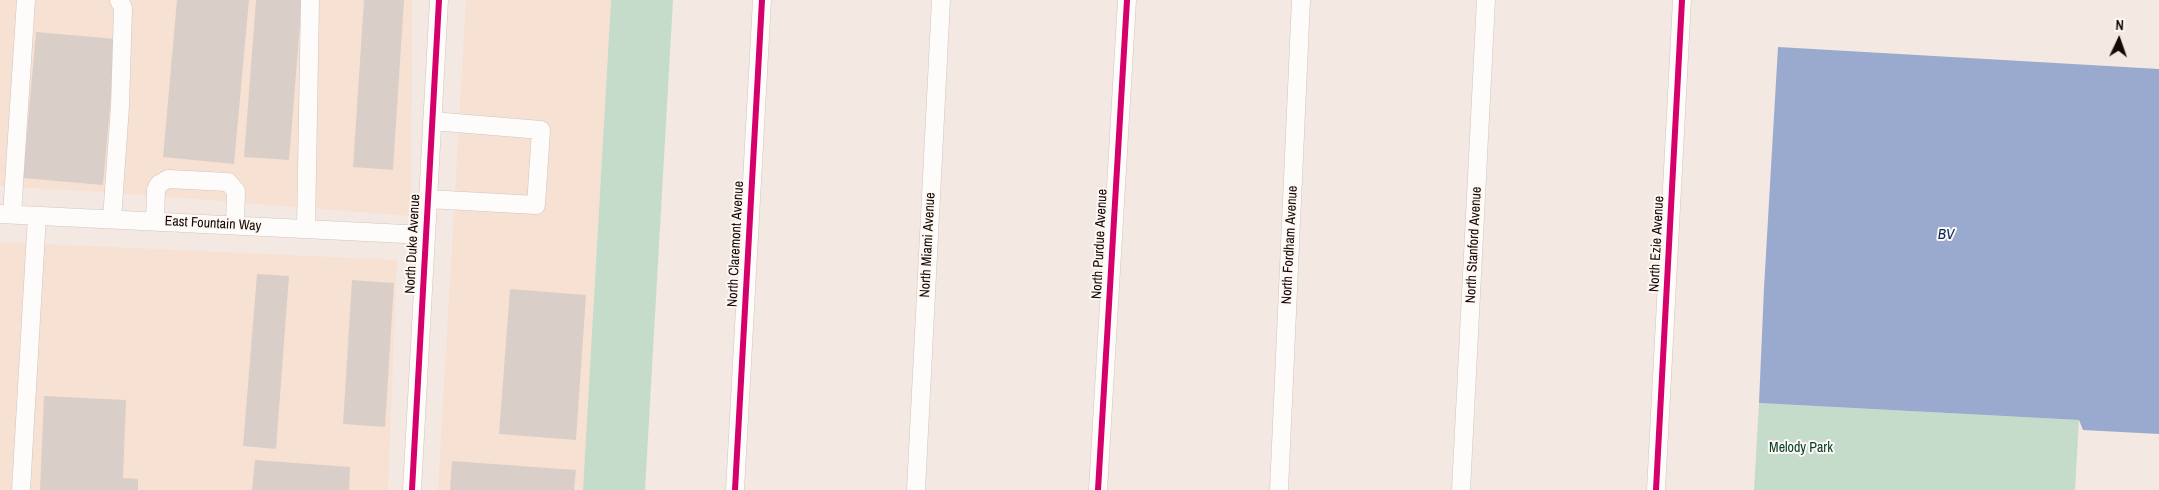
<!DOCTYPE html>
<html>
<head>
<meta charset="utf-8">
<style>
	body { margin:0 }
	#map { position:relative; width:2159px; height:490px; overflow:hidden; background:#f3e8e2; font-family:"Archivo Narrow",sans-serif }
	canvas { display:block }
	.north { position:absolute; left:2094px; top:15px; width:50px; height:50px; -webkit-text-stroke:4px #fef7f3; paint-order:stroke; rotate:3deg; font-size:14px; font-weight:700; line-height:20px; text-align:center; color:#140904 }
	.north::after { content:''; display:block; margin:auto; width:18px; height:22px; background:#140904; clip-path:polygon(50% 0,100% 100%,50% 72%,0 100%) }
</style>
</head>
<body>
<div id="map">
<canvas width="2159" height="490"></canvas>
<div class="north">N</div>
</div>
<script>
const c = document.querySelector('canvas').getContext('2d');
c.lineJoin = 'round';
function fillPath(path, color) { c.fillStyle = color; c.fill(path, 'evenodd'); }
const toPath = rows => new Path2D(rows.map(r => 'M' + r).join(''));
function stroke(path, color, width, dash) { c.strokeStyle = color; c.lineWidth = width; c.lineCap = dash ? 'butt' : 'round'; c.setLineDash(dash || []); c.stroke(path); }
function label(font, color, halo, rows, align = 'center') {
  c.font = font + ' "Archivo Narrow",sans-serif'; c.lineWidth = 4; c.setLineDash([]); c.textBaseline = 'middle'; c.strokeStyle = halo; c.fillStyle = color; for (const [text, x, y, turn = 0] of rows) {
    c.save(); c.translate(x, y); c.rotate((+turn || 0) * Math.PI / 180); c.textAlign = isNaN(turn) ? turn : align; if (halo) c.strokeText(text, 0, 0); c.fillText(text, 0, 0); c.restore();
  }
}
const built = toPath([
	[0,0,412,0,411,216,145,195,0,186],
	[466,0,611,0,583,490,438,490],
	[0,242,397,260,388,490,0,490]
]);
const green = toPath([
	[611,0,673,0,645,490,583,490],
	[1759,403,2079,420,2075,490,1754,490]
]);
const water = toPath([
	[1778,47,2159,69,2159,434,2083,430,2079,420,1759,403,1764,288]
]);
const building = toPath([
	[177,0,249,0,234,164,163,157],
	[256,0,302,0,289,160,244,157],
	[364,0,404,0,393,170,353,167],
	[36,32,116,39,103,185,23,178],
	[257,274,289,276,276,449,243,446],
	[352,280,394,283,385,427,343,424],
	[510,289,586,295,576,440,499,434],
	[44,396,126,400,123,478,138,479,138,490,40,490],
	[255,460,350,467,349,490,252,490],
	[452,461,576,470,574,490,450,490]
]);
const minor = toPath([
	[428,199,536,205,541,130,432,121],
	[0,214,426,235],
	[12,214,26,0],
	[112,219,120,106,123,8,119,0],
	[155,221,156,190,159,184,168,179,228,182,236,191,235,225],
	[306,229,310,0],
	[21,490,37,216],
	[412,490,439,0],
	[735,490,762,0],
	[916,490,941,0],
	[1098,490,1127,0],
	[1279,490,1301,0],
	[1461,490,1486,0],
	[1656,490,1682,0]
]);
const cycleway = toPath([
	[412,490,439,0],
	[735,490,762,0],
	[1098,490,1127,0],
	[1656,490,1682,0]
]);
const streetNames = [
	["East Fountain Way",213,224,3],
	["North Duke Avenue",413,244,-87],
	["North Claremont Avenue",736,244,-87],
	["North Purdue Avenue",1100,244,-87],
	["North Ezie Avenue",1657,244,-87],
	["North Miami Avenue",928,245,-87],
	["North Fordham Avenue",1290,245,-87],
	["North Stanford Avenue",1474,245,-87]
];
const parkNames = [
	["Melody Park",1801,448]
];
const waterNames = [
	["BV",1946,235]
];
fillPath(built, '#f7e1d3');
fillPath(green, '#c5dccb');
fillPath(water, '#99aace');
fillPath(building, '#dacfc8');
stroke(minor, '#d0c5be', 19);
stroke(minor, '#fdfcfb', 18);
stroke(cycleway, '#d6006c', 6);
label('14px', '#140904', '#fef7f3', streetNames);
label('14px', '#03402a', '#fef7f3', parkNames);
label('italic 15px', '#052665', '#fef7f3', waterNames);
</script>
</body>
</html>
